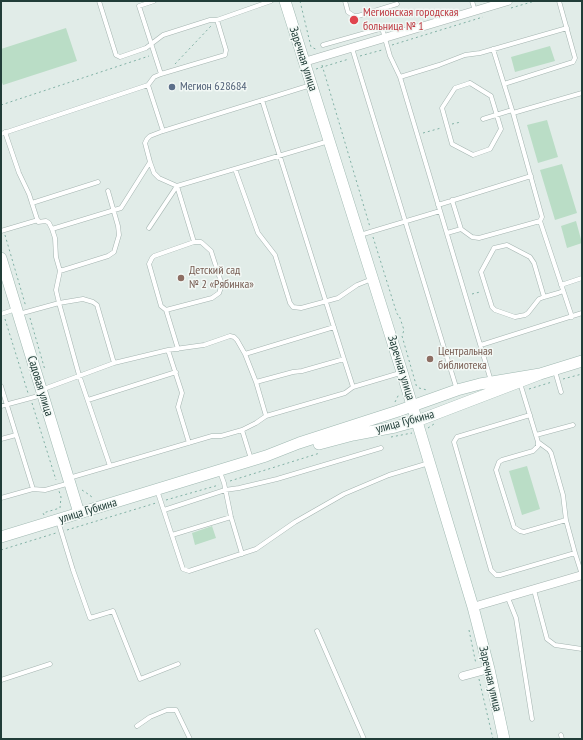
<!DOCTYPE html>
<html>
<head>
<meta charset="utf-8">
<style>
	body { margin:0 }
	#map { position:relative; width:583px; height:740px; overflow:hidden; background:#e1ece8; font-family:"PT Sans Narrow",sans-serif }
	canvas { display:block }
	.frame { position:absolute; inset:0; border:2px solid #213d38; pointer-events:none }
</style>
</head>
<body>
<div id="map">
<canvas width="583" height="740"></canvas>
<div class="frame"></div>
</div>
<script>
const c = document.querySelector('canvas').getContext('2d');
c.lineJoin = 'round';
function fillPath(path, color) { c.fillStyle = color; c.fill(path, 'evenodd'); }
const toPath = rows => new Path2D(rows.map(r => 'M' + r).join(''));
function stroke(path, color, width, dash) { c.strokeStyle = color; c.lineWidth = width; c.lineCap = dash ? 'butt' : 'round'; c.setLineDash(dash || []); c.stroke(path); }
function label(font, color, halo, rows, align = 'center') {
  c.font = font + ' "PT Sans Narrow",sans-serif'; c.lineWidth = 3; c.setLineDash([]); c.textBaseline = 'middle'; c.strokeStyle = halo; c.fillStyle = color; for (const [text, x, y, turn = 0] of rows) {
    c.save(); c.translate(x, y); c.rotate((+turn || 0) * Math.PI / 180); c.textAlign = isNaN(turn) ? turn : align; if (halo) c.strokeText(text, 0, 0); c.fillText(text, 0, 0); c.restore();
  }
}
const green = toPath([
	[66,28,77,61,3,85,1,80,1,49],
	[550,46,555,61,515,72,511,57],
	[547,120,558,157,538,163,527,125],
	[562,164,577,213,555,220,540,170],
	[576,221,582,243,567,248,561,226],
	[527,466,540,509,522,515,509,471],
	[212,526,216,538,195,545,192,533]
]);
const path = toPath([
	[300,1,311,47,318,50],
	[511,8,535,1],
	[392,45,483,17],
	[360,56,382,50],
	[175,64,211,26],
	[322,65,370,227],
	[316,69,349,59],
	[1,105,149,56],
	[452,124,461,122],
	[423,133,441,128],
	[5,235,26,307],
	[373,237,397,314,399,315,404,330,402,336,417,388],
	[472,294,480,292],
	[1,305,2,309],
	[30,318,45,370],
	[5,319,28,393],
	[563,379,582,374],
	[419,388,427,390],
	[529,389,552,382],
	[395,402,399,394],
	[32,403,56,480],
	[428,428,434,424],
	[391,437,412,433],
	[230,481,320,453],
	[82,490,91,496,92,499],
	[166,500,219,485],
	[44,515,43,513,60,508,61,497,59,491],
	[67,530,156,503],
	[1,550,56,533],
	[469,630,476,664],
	[479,679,493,739]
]);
const lane = toPath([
	[99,1,116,55,120,57,146,48,163,35,210,20,217,20,271,1],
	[154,1,139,6,161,74,225,55,226,50,217,20],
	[345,1,348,12,354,16,358,16,397,4],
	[472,1,475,11],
	[382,28,390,56,400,77,491,381],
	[323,45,390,26],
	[352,48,457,390],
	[493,49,513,113,542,217,540,221,572,317],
	[161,74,154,77,148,85,163,131,311,85],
	[400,77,439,65,465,55,480,53,567,28],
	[470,83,491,96,501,129,490,149,473,155,452,144,442,108,455,88,470,83],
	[504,84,573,62,575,58,559,1],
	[262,100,344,359],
	[513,113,582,93],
	[483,119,512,110],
	[5,132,19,173,29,194,38,222,46,221,49,223,52,229,121,208,150,162,145,143,147,139,150,136,163,131],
	[1,134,148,85],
	[150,162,154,173,159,178,177,186,194,242],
	[235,169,258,233,275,255,290,303,293,307,301,308,338,298,357,285,372,279],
	[452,200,461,229],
	[32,203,98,182],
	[438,205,531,176],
	[149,228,177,186,329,141],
	[52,229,55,238,56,257,60,271],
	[1,231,38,220],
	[447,233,461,229,472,237,479,238,540,221],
	[360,235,440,211],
	[561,285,582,278],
	[544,297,534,263,530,257,507,245,494,248,493,250,481,272,492,307,495,310,515,317,525,315,528,313,539,299,544,297,558,293,563,291],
	[166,310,212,298,219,293,222,285,211,251,201,242,194,242,154,256,152,258,149,264,161,306,166,310,178,349],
	[1,314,16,309],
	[19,314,59,303,56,290,60,271,108,256,114,252,119,235,118,226,108,191],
	[481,345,582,313],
	[168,350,182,393,178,407,189,443],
	[245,354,334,327],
	[555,371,561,392],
	[256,382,293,372,302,371,344,359,353,387],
	[520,383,538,442,538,446,533,451,502,460,499,462,496,470,514,527,520,531,524,532,566,520],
	[1,386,33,489],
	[41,390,114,363,168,350,204,345,230,336,234,337,237,340,245,354,256,382,266,416],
	[88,400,176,372],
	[1,406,42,395],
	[530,415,457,437,454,442,491,570,496,575,500,575,575,553,582,575],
	[242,430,256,423,266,416,345,393,353,387,400,373],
	[536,435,573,425],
	[1,439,16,435],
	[538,442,549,450,551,453,563,495,566,520,575,553],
	[110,466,212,436,221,436,242,430,251,459],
	[220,472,224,483,231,517,242,554],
	[69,478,110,466,79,375,59,303,83,299,93,302,97,305,114,363],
	[157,490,183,569,189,571,256,549,295,522,344,494,389,475,429,463],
	[1,498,33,489,45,490,70,483],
	[164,510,225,490,239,488,277,479,381,448],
	[58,521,73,570,90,618,113,611,140,679,178,664],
	[172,535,231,517],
	[534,590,547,639,555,645,582,649],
	[508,598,516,618,532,719],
	[317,631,364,739],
	[1,680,50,664],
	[137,726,150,717,167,710,176,710,190,739],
	[561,735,562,739]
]);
const street = toPath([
	[304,62,508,1],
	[473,607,582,575],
	[463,676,489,669]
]);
const secondary = toPath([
	[285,1,402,372,473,607,489,669,504,739],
	[1,258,79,513],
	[319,444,353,435,395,427,417,421,540,374,582,361],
	[1,537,266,456,299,443,398,411,457,390,480,384,540,374]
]);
const markers = [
	[354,20,5,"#e0444e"],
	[172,87,4,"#5c6f8a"],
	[181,278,4,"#8d6e63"],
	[430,359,4,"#8d6e63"]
];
const healthNames = [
	["Мегионская городская",363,13],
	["больница № 1",363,27]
];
const streetNames = [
	["Заречная улица",303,59,72],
	["Заречная улица",401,368,73],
	["Садовая улица",40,386,73],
	["улица Губкина",405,422,-15],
	["улица Губкина",88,511,-17],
	["Заречная улица",490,679,77]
];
const serviceNames = [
	["Мегион 628684",180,87]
];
const educationNames = [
	["Детский сад",189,271],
	["№ 2 «Рябинка»",189,285],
	["Центральная",438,352],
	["библиотека",438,366]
];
fillPath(green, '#baddc6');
stroke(lane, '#a4b4b0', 5);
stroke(street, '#a4b4b0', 9);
stroke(secondary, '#9fb8b1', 12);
stroke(path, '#81b0a5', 1, [2, 3]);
stroke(lane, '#fff', 4);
stroke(street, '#fff', 8);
stroke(secondary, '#fff', 11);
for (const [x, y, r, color] of markers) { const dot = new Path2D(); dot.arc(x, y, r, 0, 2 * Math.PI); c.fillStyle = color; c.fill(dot); stroke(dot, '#f2f8f5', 1.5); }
label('12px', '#be3a42', '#f2f8f5', healthNames, 'left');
label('12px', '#213d38', '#f2f8f5', streetNames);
label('12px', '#4e5e75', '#f2f8f5', serviceNames, 'left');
label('12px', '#785e54', '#f2f8f5', educationNames, 'left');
</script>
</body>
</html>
